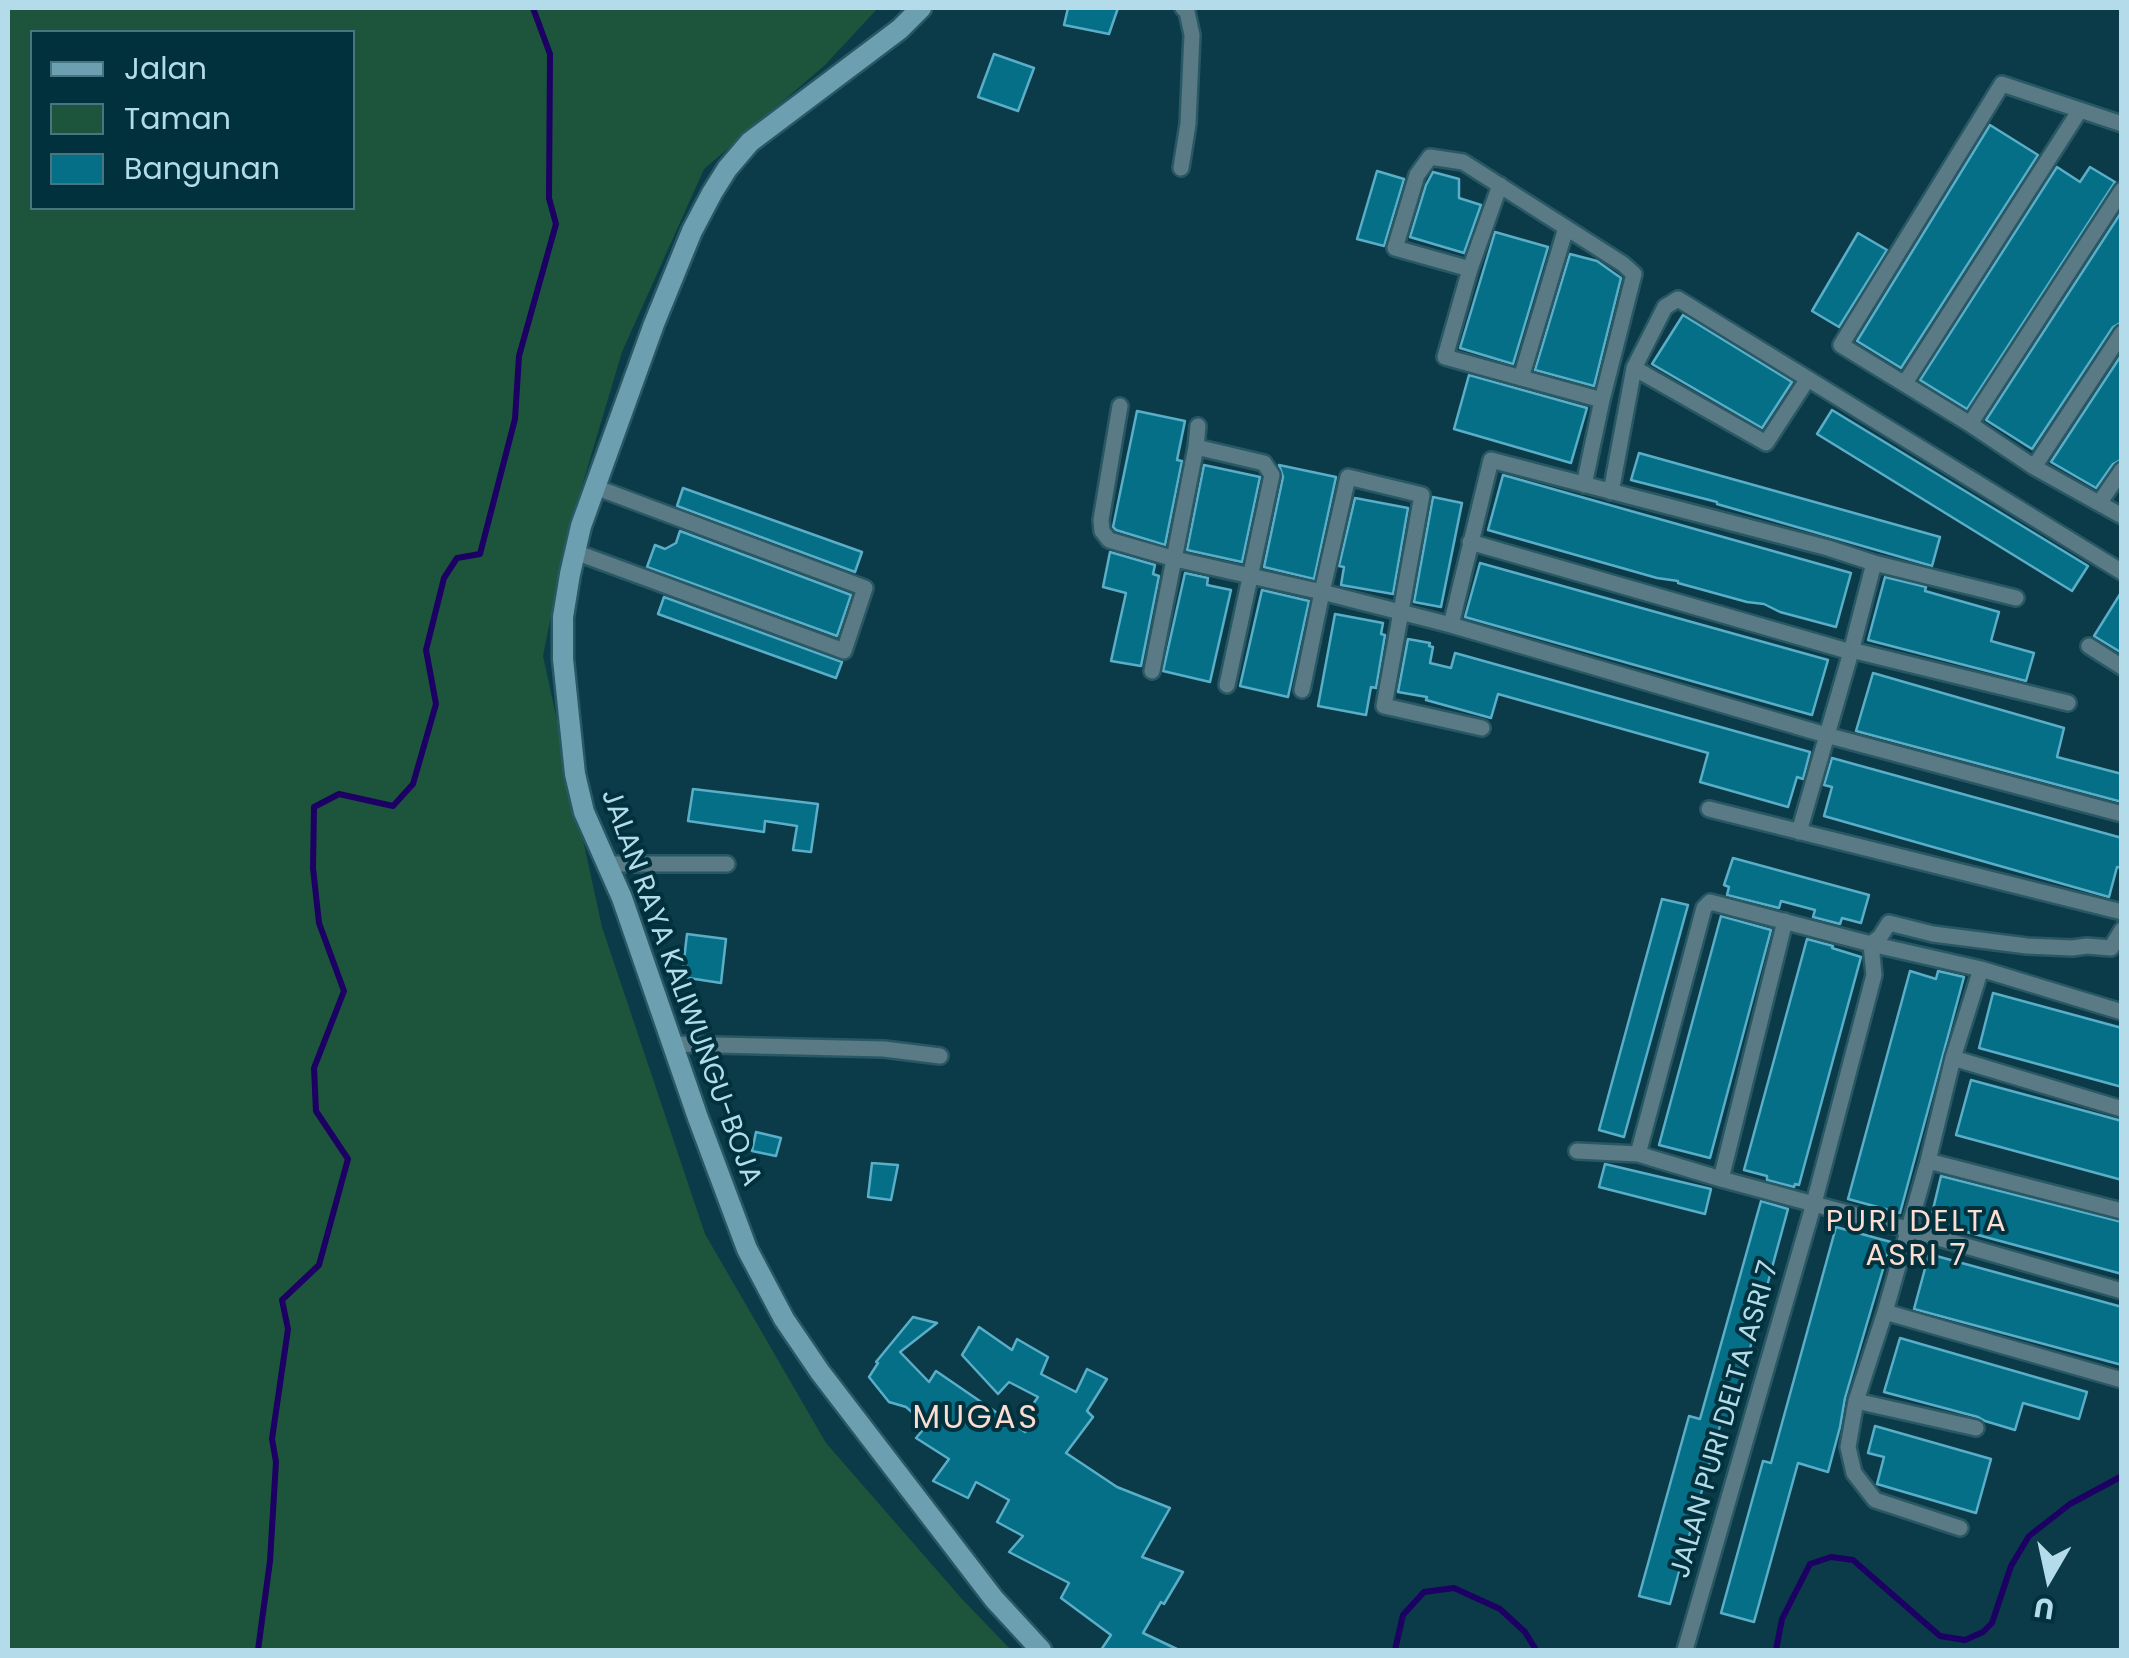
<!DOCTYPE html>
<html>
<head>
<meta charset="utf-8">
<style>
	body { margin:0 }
	#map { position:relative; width:2129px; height:1658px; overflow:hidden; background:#0b3b48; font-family:Poppins,sans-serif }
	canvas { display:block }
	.frame { position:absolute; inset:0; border:10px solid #b4dbe9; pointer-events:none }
	.legend { position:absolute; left:30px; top:30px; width:325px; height:180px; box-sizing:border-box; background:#00313d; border:2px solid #487582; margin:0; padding:12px 18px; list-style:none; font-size:30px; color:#b4dbe9 }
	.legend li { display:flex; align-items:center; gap:20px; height:50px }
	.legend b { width:50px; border:2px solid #487582 }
	.north { position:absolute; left:1999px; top:1528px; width:100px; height:100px; -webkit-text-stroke:8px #00313d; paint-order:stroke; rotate:189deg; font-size:28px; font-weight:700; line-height:40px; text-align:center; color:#b4dbe9 }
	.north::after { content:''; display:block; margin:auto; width:35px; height:45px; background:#b4dbe9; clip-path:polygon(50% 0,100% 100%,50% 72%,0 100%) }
</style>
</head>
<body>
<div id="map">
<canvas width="2129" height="1658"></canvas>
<div class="frame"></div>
<ul class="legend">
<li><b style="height:12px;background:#6ca0b1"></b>Jalan</li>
<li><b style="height:28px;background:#1c553b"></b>Taman</li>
<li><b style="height:28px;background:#056f87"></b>Bangunan</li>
</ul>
<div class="north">U</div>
</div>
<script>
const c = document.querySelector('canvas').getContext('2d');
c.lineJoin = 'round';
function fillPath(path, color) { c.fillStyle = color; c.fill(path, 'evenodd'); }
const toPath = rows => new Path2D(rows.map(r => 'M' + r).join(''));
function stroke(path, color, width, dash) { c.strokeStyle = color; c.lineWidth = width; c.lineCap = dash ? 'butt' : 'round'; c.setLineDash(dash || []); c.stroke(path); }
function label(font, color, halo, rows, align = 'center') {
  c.font = font + ' Poppins,sans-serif'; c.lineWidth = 8; c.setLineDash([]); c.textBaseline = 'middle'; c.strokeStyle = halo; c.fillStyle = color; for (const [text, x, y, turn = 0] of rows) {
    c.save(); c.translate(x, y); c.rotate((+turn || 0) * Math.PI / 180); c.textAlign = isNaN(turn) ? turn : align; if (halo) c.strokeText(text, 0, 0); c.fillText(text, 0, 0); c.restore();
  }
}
const green = toPath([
	[8,8,878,8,825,65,704,169,622,352,567,536,543,656,602,927,705,1234,826,1443,962,1599,1011,1650,8,1650],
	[32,32,352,32,352,208,32,208]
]);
const stream = toPath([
	[258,1650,270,1561,276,1462,272,1439,288,1329,282,1300,319,1265,348,1159,316,1111,314,1068,344,991,319,923,313,868,314,807,339,794,393,806,413,784,436,704,426,650,444,578,457,558,480,554,515,419,519,356,556,224,549,198,550,54,533,8],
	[1395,1650,1403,1615,1424,1592,1454,1588,1500,1609,1525,1632,1536,1650],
	[1776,1650,1782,1619,1810,1564,1831,1557,1853,1560,1940,1636,1965,1640,1983,1632,1992,1623,2011,1566,2029,1536,2070,1504,2122,1476]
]);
const building = toPath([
	[1068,8,1118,8,1109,34,1064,25,1068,8],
	[994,54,1034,68,1018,111,978,97,994,54],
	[1990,125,2038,155,1901,368,1857,341,1990,125],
	[2057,167,2080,182,2090,167,2115,182,1967,409,1920,380,2057,167],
	[1377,171,1404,179,1384,246,1357,239,1377,171],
	[1433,172,1459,179,1459,198,1481,205,1464,253,1410,237,1426,185,1433,172],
	[2122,211,2122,322,2113,327,2032,449,1986,420,2122,211],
	[1495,232,1548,247,1513,364,1460,348,1495,232],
	[1858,233,1887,250,1839,327,1812,311,1858,233],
	[1570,254,1597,261,1621,278,1594,386,1535,370,1570,254],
	[1683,315,1792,382,1762,428,1652,364,1683,315],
	[2122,354,2122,459,2113,464,2096,488,2051,462,2122,354],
	[1469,375,1587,408,1571,463,1454,429,1469,375],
	[1832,410,2088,566,2072,591,1817,434,1832,410],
	[1137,411,1185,421,1177,460,1182,461,1165,545,1116,530,1113,527,1137,411],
	[1639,453,1940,537,1932,566,1717,504,1717,502,1631,480,1639,453],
	[1204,465,1260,477,1242,562,1187,550,1204,465],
	[1279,465,1336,477,1314,579,1264,567,1283,477,1279,465],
	[1503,475,1851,573,1836,627,1780,612,1764,604,1747,602,1678,583,1678,581,1657,578,1488,530,1503,475],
	[683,488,862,552,855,572,677,506,683,488],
	[1433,497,1462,503,1441,607,1414,602,1433,497],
	[1355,498,1408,508,1393,594,1341,585,1344,567,1339,566,1355,498],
	[680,531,851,595,837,636,647,567,655,545,665,549,676,543,680,531],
	[1110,552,1155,565,1153,574,1159,576,1141,666,1111,661,1126,593,1103,587,1110,552],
	[1480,563,1828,660,1812,715,1465,617,1480,563],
	[1185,573,1208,578,1207,585,1231,590,1210,682,1163,671,1185,573],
	[1885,577,1926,587,1925,591,1999,612,1991,641,2034,653,2026,681,1868,640,1885,577],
	[1262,590,1309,601,1288,697,1240,686,1262,590],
	[2122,591,2122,653,2094,636,2122,591],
	[664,597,842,662,836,678,658,614,664,597],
	[1335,614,1383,623,1381,634,1385,635,1376,688,1371,687,1366,715,1318,706,1335,614],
	[1408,639,1430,643,1429,646,1433,647,1430,663,1451,668,1455,653,1810,752,1803,779,1797,777,1788,807,1700,782,1708,753,1498,694,1491,718,1426,700,1427,697,1398,692,1408,639],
	[1873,673,2064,728,2057,757,2122,774,2122,802,1856,731,1873,673],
	[1832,758,2122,838,2122,868,2117,867,2109,897,1824,816,1832,787,1824,785,1832,758],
	[693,789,818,804,811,852,793,850,797,826,765,821,764,832,688,821,693,789],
	[1733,858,1869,895,1861,923,1842,918,1840,924,1813,917,1815,910,1781,901,1779,908,1727,895,1729,887,1724,885,1733,858],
	[1662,899,1688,905,1624,1137,1599,1130,1662,899],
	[1721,916,1771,930,1710,1158,1659,1145,1721,916],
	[687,934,726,939,721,983,682,977,687,934],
	[1807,939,1833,946,1832,948,1861,957,1799,1185,1795,1184,1794,1187,1767,1180,1767,1176,1744,1170,1807,939],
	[1910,971,1936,979,1938,971,1964,977,1900,1213,1848,1199,1910,971],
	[1993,993,2122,1028,2122,1087,1979,1048,1993,993],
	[1971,1080,2122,1121,2122,1180,1956,1135,1971,1080],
	[756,1132,781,1138,776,1156,752,1151,756,1132],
	[872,1163,898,1165,891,1200,868,1197,872,1163],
	[1605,1164,1711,1189,1705,1214,1599,1187,1605,1164],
	[1941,1176,2122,1222,2122,1274,1930,1222,1941,1176],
	[1761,1201,1788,1209,1730,1422,1722,1419,1670,1604,1639,1596,1689,1416,1700,1419,1761,1201],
	[1836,1227,1891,1242,1845,1398,1840,1427,1828,1472,1798,1463,1754,1622,1721,1613,1763,1461,1771,1463,1836,1227],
	[1929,1254,2122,1307,2122,1365,1914,1309,1929,1254],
	[913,1317,937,1323,900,1352,929,1382,936,1371,1025,1432,1029,1428,1022,1420,1038,1397,1009,1382,998,1394,962,1355,979,1327,1012,1350,1017,1339,1048,1357,1041,1374,1076,1392,1087,1369,1107,1379,1087,1411,1093,1417,1066,1453,1117,1487,1170,1508,1142,1557,1183,1572,1164,1604,1161,1602,1143,1633,1179,1650,1101,1650,1111,1635,1061,1598,1069,1583,1009,1552,1023,1536,997,1522,1009,1500,976,1482,968,1498,933,1481,949,1459,916,1438,927,1425,906,1407,889,1402,869,1377,878,1363,876,1362,913,1317],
	[1900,1338,2087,1392,2079,1419,2023,1403,2015,1430,1985,1421,1978,1417,1884,1392,1900,1338],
	[1875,1426,1991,1459,1976,1513,1877,1484,1884,1457,1868,1453,1875,1426]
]);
const street = toPath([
	[2122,124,2002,84,1841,345,1970,424,2034,467,2122,516],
	[1181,168,1188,124,1192,35,1187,12,1183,8],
	[1470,269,1500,185],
	[1634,368,1766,443,1807,380],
	[1521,378,1566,228],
	[1905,383,2080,110],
	[1120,406,1101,520,1102,531,1109,540,1175,559,1322,592,1451,625,1826,735,2122,814],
	[1970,424,2122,190],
	[1198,426,1196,447,1264,463,1272,475,1227,685],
	[2034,467,2122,333],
	[1584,485,1602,400,1634,274,1623,264,1463,162,1430,157,1417,175,1395,248,1470,269,1445,357,1602,400],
	[1611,492,1634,368,1665,307,1678,299,2122,572],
	[2100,502,2122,470],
	[1470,542,1851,652],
	[575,552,844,651,865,588,595,487],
	[1874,563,2016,598],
	[1451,625,1491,460,1828,548,1874,563,1851,652,1799,832],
	[2089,646,2122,667],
	[1851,650,2068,703],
	[1152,671,1196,447],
	[1302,690,1322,592,1348,477,1422,495,1384,706,1482,728],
	[1709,809,2122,912],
	[605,864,727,864],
	[674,1044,884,1049,940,1056],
	[1953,1058,2122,1109],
	[1577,1151,1638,1154,1721,1179,1907,1229,2122,1291],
	[1638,1154,1704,908,1710,902,1871,944,1880,937,1889,923,1933,934,2027,946,2072,948,2087,946,2111,948,2122,930],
	[1928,1161,2122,1211],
	[1721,1179,1785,921],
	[1885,1312,2122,1380],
	[1856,1401,1976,1428],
	[1960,1528,1875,1500,1854,1473,1848,1447,1856,1401,1885,1312,1928,1161,1953,1058,1981,969],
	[1685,1650,1814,1203,1874,975,1871,944,1981,969,2122,1012]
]);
const secondary = toPath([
	[921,8,900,29,750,142,727,169,712,193,692,231,654,324,581,526,570,574,563,617,563,659,575,774,584,812,622,898,698,1118,747,1249,784,1319,820,1372,994,1599,1041,1650]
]);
const streetNames = [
	["JALAN RAYA KALIWUNGU-BOJA",680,988,70],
	["JALAN PURI DELTA ASRI 7",1726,1420,-74]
];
const neighbourhoodNames = [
	["PURI DELTA",1917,1223],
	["ASRI 7",1917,1257]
];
const quarterNames = [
	["MUGAS",976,1420]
];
fillPath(green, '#1c553b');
stroke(stream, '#1c0064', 6);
fillPath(building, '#056f87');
stroke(building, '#5aaec8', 2.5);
stroke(street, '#295865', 20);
stroke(secondary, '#295865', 25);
stroke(street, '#5a7a85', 15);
stroke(secondary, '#6ca0b1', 20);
label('28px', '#b4dbe9', '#00313d', streetNames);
c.letterSpacing = '2.5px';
label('30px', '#fddcd1', '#00313d', neighbourhoodNames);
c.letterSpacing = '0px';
c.letterSpacing = '2.5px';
label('32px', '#fddcd1', '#00313d', quarterNames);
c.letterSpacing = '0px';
</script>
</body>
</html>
